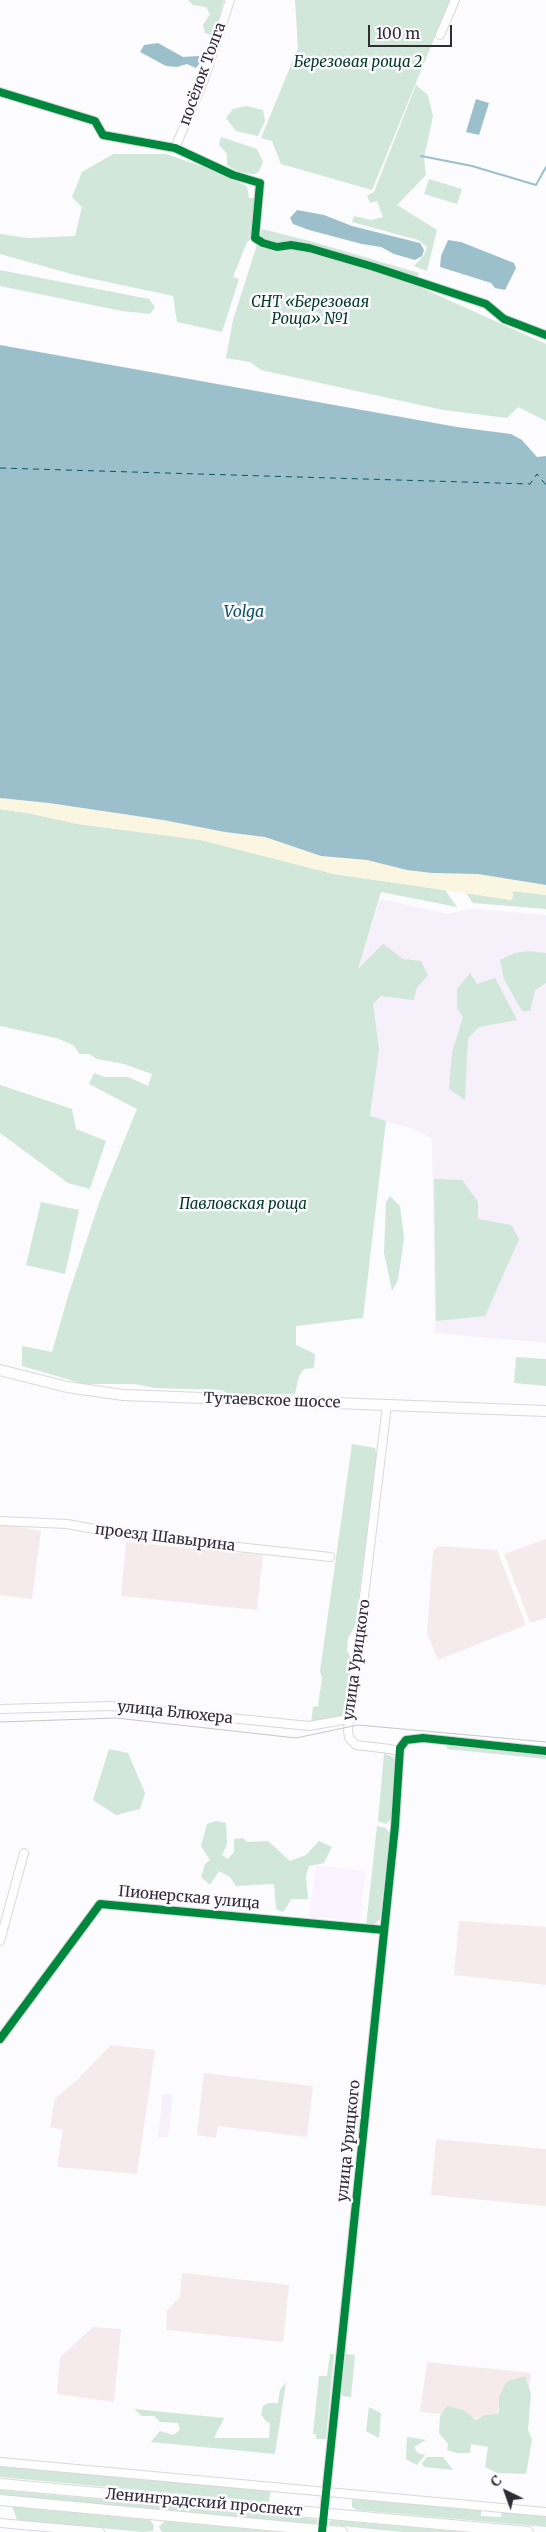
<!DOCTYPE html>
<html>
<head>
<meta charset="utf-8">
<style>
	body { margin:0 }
	#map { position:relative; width:546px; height:2532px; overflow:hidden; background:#fcfbfd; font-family:Merriweather,serif }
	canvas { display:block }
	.north { position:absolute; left:481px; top:2467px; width:50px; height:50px; -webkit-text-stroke:4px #fcfafe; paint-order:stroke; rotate:318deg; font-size:14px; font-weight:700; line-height:20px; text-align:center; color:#302c34 }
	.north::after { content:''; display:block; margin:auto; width:18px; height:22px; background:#302c34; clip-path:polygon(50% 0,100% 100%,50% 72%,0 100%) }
	.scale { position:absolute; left:368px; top:25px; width:84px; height:22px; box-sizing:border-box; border:2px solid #302c34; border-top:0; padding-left:6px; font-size:15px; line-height:18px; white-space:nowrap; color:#302c34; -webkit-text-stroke:4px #fcfafe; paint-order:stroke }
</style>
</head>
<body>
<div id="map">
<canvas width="546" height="2532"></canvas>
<div class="north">С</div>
<div class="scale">100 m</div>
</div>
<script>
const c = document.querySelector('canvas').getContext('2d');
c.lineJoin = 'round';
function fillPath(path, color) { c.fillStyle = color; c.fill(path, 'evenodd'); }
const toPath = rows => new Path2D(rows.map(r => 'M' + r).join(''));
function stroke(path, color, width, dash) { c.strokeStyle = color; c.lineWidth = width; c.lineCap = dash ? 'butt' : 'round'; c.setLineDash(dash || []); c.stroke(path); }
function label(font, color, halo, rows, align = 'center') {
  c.font = font + ' Merriweather,serif'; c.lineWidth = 5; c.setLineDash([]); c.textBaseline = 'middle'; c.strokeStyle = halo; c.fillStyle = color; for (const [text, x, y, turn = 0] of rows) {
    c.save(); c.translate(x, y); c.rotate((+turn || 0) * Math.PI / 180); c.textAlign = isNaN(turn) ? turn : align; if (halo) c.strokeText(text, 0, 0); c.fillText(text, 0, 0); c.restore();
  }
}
const commercial = toPath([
	[316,1865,365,1871,360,1922,318,1917,316,1920,309,1919]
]);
const built = toPath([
	[380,899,447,914,472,909,546,915,546,1343,435,1333,432,1139,414,1129,370,1117,376,1073,349,997],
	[163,2094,173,2095,168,2137,158,2137]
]);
const education = toPath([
	[2,1524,41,1531,32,1599,0,1595,0,1526],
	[546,1539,546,1618,530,1623,504,1554],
	[126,1542,263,1555,257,1610,121,1596],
	[438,1546,497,1550,526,1625,438,1660,427,1633,433,1551],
	[459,1921,546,1927,546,1985,454,1975],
	[111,2045,155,2050,137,2174,57,2167,63,2130,50,2127,55,2098,75,2082],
	[204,2073,313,2086,307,2137,218,2126,216,2138,197,2135],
	[436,2139,546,2149,546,2206,431,2195],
	[182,2273,289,2285,283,2342,166,2330,167,2310,180,2297],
	[93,2327,121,2329,114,2402,57,2394,60,2357],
	[427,2362,531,2373,525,2423,420,2412]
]);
const green = toPath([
	[188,0,224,0,218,21,210,35,205,33,203,25,210,14,206,7,193,5],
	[295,0,450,0,372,190,281,164,272,141,261,138,298,48],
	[416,85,428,95,433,116,424,158,426,175,397,205,437,230,427,271,414,266,424,255,427,247,418,240,352,222,354,216,371,220,383,217,377,201,370,203,367,196,374,192],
	[246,106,263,110,265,121,258,136,236,131,226,118,233,109],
	[221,137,257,149,263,162,259,171,255,174,240,173,227,165,227,154,219,145],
	[113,154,166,154,207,168,247,186,249,198,255,198,253,237,247,242,233,277,239,279,222,332,177,322,173,296,75,275,0,254,0,234,28,238,75,236,82,207,72,197,82,172],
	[429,179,462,189,457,204,424,194],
	[262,229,310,241,419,273,415,285,546,344,546,421,518,407,507,418,443,410,261,370,250,362,226,358,233,320],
	[0,270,149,299,155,307,150,314,122,311,0,286],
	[0,809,32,814,78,824,201,840,334,874,445,890,457,907,381,892,358,969,383,944,403,959,421,961,428,975,416,989,414,1000,381,996,373,1004,379,1049,370,1116,386,1121,363,1318,296,1326,296,1345,315,1354,314,1368,304,1369,299,1376,295,1394,231,1395,221,1390,155,1388,135,1384,84,1384,22,1366,22,1346,52,1352,69,1293,100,1200,137,1109,89,1084,94,1073,104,1077,128,1077,148,1086,152,1074,124,1064,97,1059,89,1054,80,1054,73,1045,56,1038,0,1026],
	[513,891,546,895,546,909,473,903,466,893,512,900],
	[528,951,546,953,546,983,535,990,530,1011,522,1011,504,979,500,960,515,953],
	[470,973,477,984,495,978,517,1020,479,1027,468,1038,465,1100,449,1089,452,1053,463,1017,457,1008,457,989],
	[0,1085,72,1109,76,1129,106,1141,90,1189,68,1183,0,1133],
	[434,1179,462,1180,478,1202,478,1219,511,1225,519,1239,485,1316,436,1321],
	[390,1196,400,1206,404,1238,398,1280,392,1291,384,1253,386,1202],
	[41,1202,79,1210,65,1274,26,1265],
	[516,1357,546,1359,546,1386,514,1383],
	[352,1444,375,1448,377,1456,355,1626,348,1638,347,1651,352,1660,346,1711,342,1717,311,1724,313,1707,318,1706,322,1678,320,1671],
	[447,1743,546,1753,546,1759,447,1749],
	[109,1749,128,1753,145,1793,140,1809,116,1815,93,1800],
	[384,1753,393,1757,397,1767,391,1819,386,1824,378,1821],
	[216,1821,226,1823,227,1844,222,1855,228,1859,234,1852,234,1839,243,1838,247,1842,268,1841,290,1861,306,1855,319,1841,332,1847,324,1863,309,1866,306,1876,308,1899,292,1899,283,1912,276,1909,274,1884,236,1886,230,1877,219,1871,210,1885,201,1877,205,1864,210,1860,201,1846,207,1824],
	[377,1826,386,1828,390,1834,380,1919,373,1926,366,1926],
	[330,2354,334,2354,326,2439,316,2439,316,2434,313,2434,319,2376,327,2376],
	[345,2354,355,2355,351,2397,343,2396,341,2393],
	[525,2376,531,2394,528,2430,532,2440,526,2474,497,2473,485,2467,488,2447,471,2444,470,2453,457,2453,447,2450,448,2444,439,2433,440,2416,447,2406,463,2410,476,2420,485,2415,499,2414,499,2398,506,2382],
	[286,2382,275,2454,151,2442,160,2431,173,2435,180,2430,178,2423,160,2422,154,2416,142,2416,134,2409,224,2418,214,2438,269,2438,270,2424,265,2420,261,2414,263,2406,268,2403,278,2403,280,2390],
	[369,2407,381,2413,379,2438,366,2431],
	[407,2437,426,2440,414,2447,418,2453,425,2455,417,2465,406,2459],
	[427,2457,443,2457,453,2470,424,2467,422,2463],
	[0,2466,271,2489,269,2502,0,2477],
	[0,2490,316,2519,318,2521,315,2524,0,2495],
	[352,2499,481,2510,481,2516,501,2517,502,2512,546,2516,546,2527,357,2510,352,2507],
	[12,2506,150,2520,154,2526,153,2531,143,2532,17,2520],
	[331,2520,465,2532,403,2532,331,2525,328,2523],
	[165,2521,280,2532,162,2532,159,2527]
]);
const sand = toPath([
	[0,798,49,803,163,820,225,832,265,837,321,856,367,860,407,870,432,873,478,874,546,885,546,895,513,891,512,900,334,874,201,840,78,824,33,814,0,809]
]);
const water = toPath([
	[158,43,183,57,199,56,202,60,196,68,187,64,177,67,166,66,140,52,144,45],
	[476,99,489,103,479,135,466,132],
	[297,210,324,215,352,226,420,243,424,250,422,256,415,260,394,254,381,247,362,244,309,230,293,224,290,218],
	[448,240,461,242,514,263,516,268,505,290,495,288,491,283,440,267,441,256],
	[0,345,457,427,511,434,522,440,537,457,546,456,546,885,478,874,432,873,407,870,367,860,321,856,265,837,225,832,163,820,49,803,0,798]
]);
const stream = toPath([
	[421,156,472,166,536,185,546,167]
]);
const ferry = toPath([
	[0,468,530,484,537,474,546,485]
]);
const minor = toPath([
	[440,35,455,0],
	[0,92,95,121,103,135,175,148,233,175,260,183,255,238,263,243,277,247,291,245,309,248,374,267,486,304,504,319,546,335],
	[175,148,204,80,230,0],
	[387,1405,348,1730,349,1738,356,1745,390,1749,400,1752],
	[0,1521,67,1524,127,1535,330,1557],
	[0,1709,111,1706,309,1726,349,1719],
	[0,1941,24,1853],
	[0,2039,100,1904,384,1930],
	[0,2462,546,2512],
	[0,2523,100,2532],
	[322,2532,395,1826,400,1748,406,1740,423,1738,546,1751]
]);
const major = toPath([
	[0,1370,67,1387,123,1395,546,1411],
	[0,2484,528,2532],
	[0,2500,342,2532]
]);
const tram = toPath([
	[0,1722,116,1718,296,1738,358,1725,546,1742]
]);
const cycleway = toPath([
	[0,92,95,121,103,135,175,148,233,175,260,183,255,238,263,243,277,247,291,245,309,248,374,267,486,304,504,319,546,335],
	[0,2039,100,1904,384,1930],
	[322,2532,395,1826,400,1748,406,1740,423,1738,546,1751]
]);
const parkNames = [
	["Березовая роща 2",358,63],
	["СНТ «Березовая",310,303],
	["Роща» №1",310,320],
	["Павловская роща",243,1205]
];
const streetNames = [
	["посёлок Толга",203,74,-70],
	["Тутаевское шоссе",272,1401,2],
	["проезд Шавырина",165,1538,7],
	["улица Урицкого",357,1660,-82],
	["улица Блюхера",175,1713,6],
	["Пионерская улица",189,1898,5],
	["улица Урицкого",349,2141,-84],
	["Ленинградский проспект",204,2503,5]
];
const waterNames = [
	["Volga",244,612]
];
fillPath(commercial, '#faf2fe');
fillPath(built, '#f5f0fa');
fillPath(education, '#f5ebec');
fillPath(green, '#d0e7da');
fillPath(sand, '#fbf6e2');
fillPath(water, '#9bc0cb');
stroke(stream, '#9bc0cb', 2);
stroke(ferry, '#075565', 1, [6, 5]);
stroke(minor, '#d9d7db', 10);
stroke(major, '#d9d7db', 12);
stroke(minor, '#fffeff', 8);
stroke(major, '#fffeff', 10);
stroke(tram, '#c6c6c7', 1);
stroke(cycleway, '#00873e', 8);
label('italic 15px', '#003a22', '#fcfafe', parkNames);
label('15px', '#302c34', '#fcfafe', streetNames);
label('italic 16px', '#075565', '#fcfafe', waterNames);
</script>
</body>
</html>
